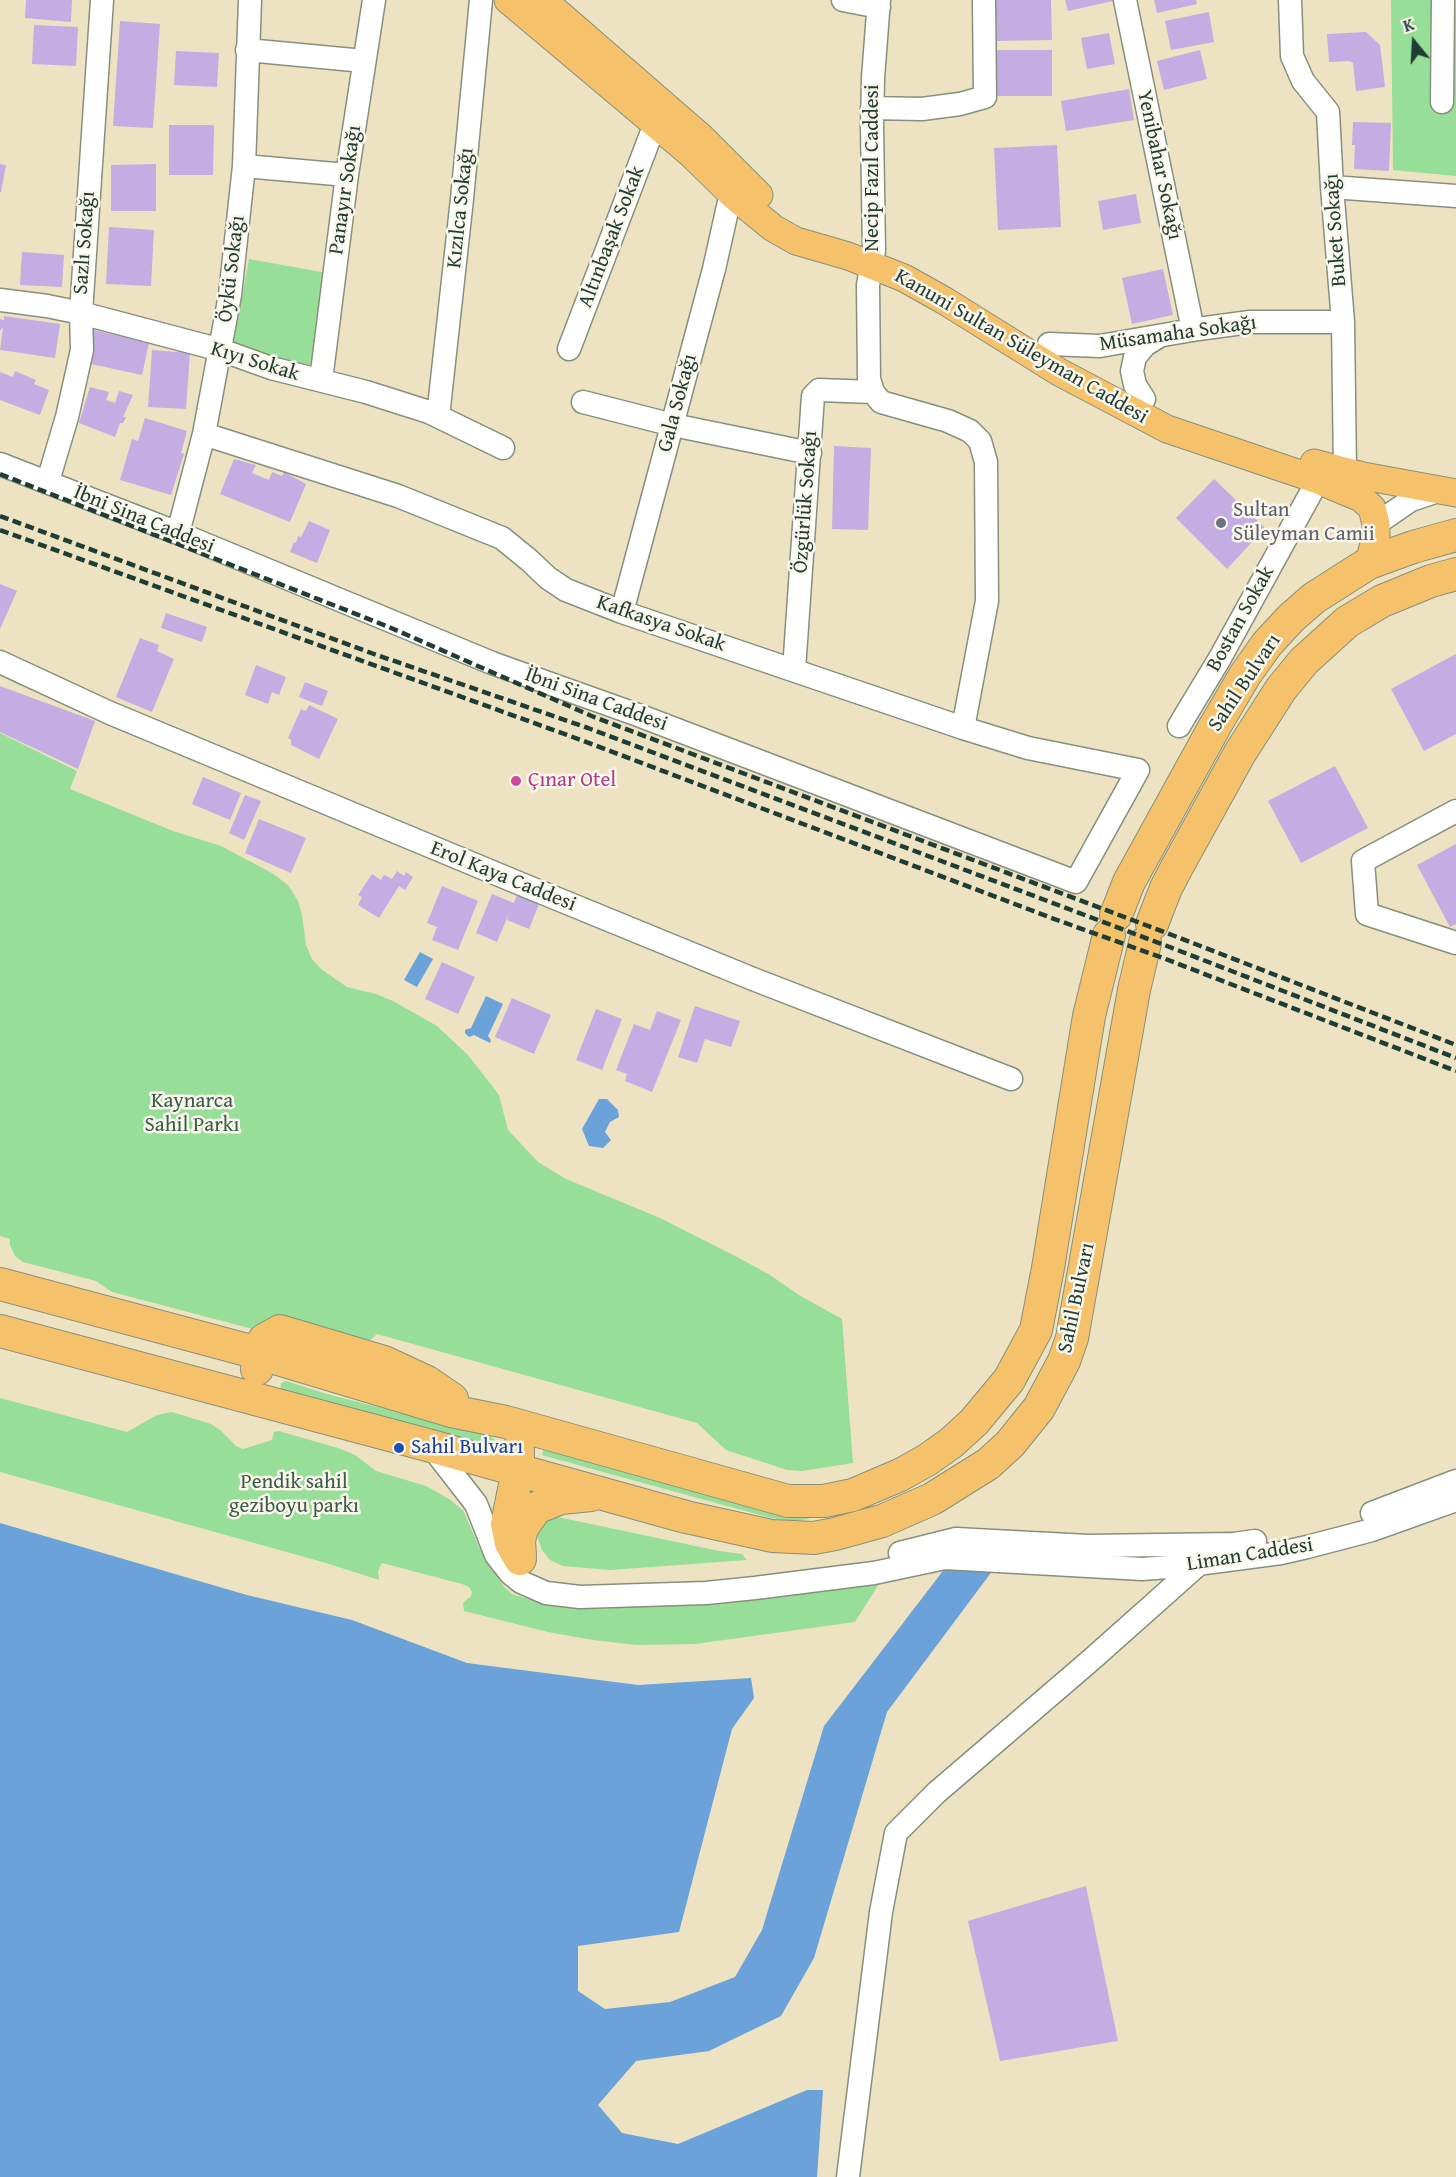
<!DOCTYPE html>
<html>
<head>
<meta charset="utf-8">
<style>
	body { margin:0 }
	#map { position:relative; width:1456px; height:2177px; overflow:hidden; background:#ede3c3; font-family:"Gentium Book Plus",serif }
	canvas { display:block }
	.north { position:absolute; left:1384px; top:12px; width:60px; height:60px; -webkit-text-stroke:4px #fbf7ec; paint-order:stroke; rotate:342deg; font-size:16px; font-weight:700; line-height:24px; text-align:center; color:#1f3d34 }
	.north::after { content:''; display:block; margin:auto; width:21px; height:27px; background:#1f3d34; clip-path:polygon(50% 0,100% 100%,50% 72%,0 100%) }
</style>
</head>
<body>
<div id="map">
<canvas width="1456" height="2177"></canvas>
<div class="north">K</div>
</div>
<script>
const c = document.querySelector('canvas').getContext('2d');
c.lineJoin = 'round';
function fillPath(path, color) { c.fillStyle = color; c.fill(path, 'evenodd'); }
const toPath = rows => new Path2D(rows.map(r => 'M' + r).join(''));
function stroke(path, color, width, dash) { c.strokeStyle = color; c.lineWidth = width; c.lineCap = dash ? 'butt' : 'round'; c.setLineDash(dash || []); c.stroke(path); }
function label(font, color, halo, rows, align = 'center') {
  c.font = font + ' "Gentium Book Plus",serif'; c.lineWidth = 5; c.setLineDash([]); c.textBaseline = 'middle'; c.strokeStyle = halo; c.fillStyle = color; for (const [text, x, y, turn = 0] of rows) {
    c.save(); c.translate(x, y); c.rotate((+turn || 0) * Math.PI / 180); c.textAlign = isNaN(turn) ? turn : align; if (halo) c.strokeText(text, 0, 0); c.fillText(text, 0, 0); c.restore();
  }
}
const green = toPath([
	[1391,0,1432,0,1431,107,1451,109,1456,0,1456,176,1393,170],
	[249,259,327,273,310,365,232,351],
	[0,733,77,771,70,789,173,831,221,846,272,873,288,885,298,901,302,915,306,945,312,959,321,969,347,987,376,994,393,1001,437,1026,468,1055,499,1095,508,1130,538,1162,566,1179,660,1218,741,1259,770,1275,799,1295,842,1319,853,1463,802,1471,787,1470,726,1450,697,1423,377,1334,362,1347,283,1337,112,1292,96,1281,23,1262,15,1256,10,1245,10,1239,0,1236],
	[286,1381,327,1394,424,1419,484,1432,494,1439,500,1447,433,1430,369,1417,280,1392,281,1383],
	[0,1398,127,1432,157,1415,172,1412,211,1424,220,1430,236,1446,243,1449,272,1440,274,1432,279,1431,341,1449,355,1455,376,1471,426,1486,449,1499,463,1510,479,1547,504,1587,512,1594,552,1606,595,1609,750,1600,879,1584,855,1622,695,1644,636,1645,593,1640,548,1632,464,1611,463,1603,471,1596,472,1592,469,1587,462,1584,382,1563,378,1571,379,1580,326,1563,0,1472],
	[545,1445,810,1516,809,1519,791,1521,771,1518,610,1474,542,1455],
	[553,1516,719,1551,742,1554,747,1560,610,1570,563,1566,550,1560,542,1550,537,1536,539,1525]
]);
const water = toPath([
	[420,952,433,959,417,987,404,980],
	[486,996,503,1004,488,1036,491,1040,490,1043,474,1035,469,1037,465,1033,465,1030,471,1028],
	[599,1099,607,1099,618,1110,619,1117,610,1122,605,1132,611,1140,603,1148,589,1146,582,1129],
	[0,1523,247,1595,352,1620,467,1663,638,1685,751,1678,754,1698,732,1729,679,1932,578,1946,578,1991,605,2009,670,2002,735,1977,762,1930,824,1726,949,1563,996,1566,887,1712,814,1958,781,2016,709,2051,636,2061,598,2105,622,2133,678,2144,807,2090,823,2090,817,2177,0,2177]
]);
const building = toPath([
	[26,0,72,0,71,22,25,18],
	[995,0,1051,0,1052,40,997,41],
	[1065,0,1113,0,1113,1,1068,11],
	[1154,0,1196,0,1197,4,1157,13],
	[1209,12,1214,42,1171,50,1165,21],
	[120,21,160,24,153,128,113,126],
	[34,25,78,27,76,66,32,64],
	[1366,32,1380,45,1385,87,1356,91,1353,63,1350,61,1329,62,1327,34],
	[1109,33,1115,64,1087,69,1081,38],
	[997,50,1052,50,1052,96,997,96],
	[1200,50,1207,79,1164,90,1157,61],
	[176,51,219,53,217,87,174,85],
	[1129,89,1134,120,1066,131,1061,101],
	[1353,122,1391,123,1389,171,1354,169,1355,145,1352,145],
	[169,125,214,125,213,175,169,175],
	[1057,145,1061,227,998,230,994,148],
	[0,164,6,165,1,192,0,192],
	[156,164,156,211,111,211,111,165],
	[1136,194,1141,223,1103,230,1098,201],
	[109,227,154,230,151,286,106,284],
	[22,252,64,255,62,287,20,285],
	[1163,269,1173,315,1132,324,1122,278],
	[4,316,60,324,55,358,0,350,3,327,0,331,0,319,4,320],
	[94,330,149,343,142,375,86,363],
	[152,350,190,353,186,409,148,407],
	[15,371,36,380,34,384,49,390,40,415,0,400,0,372,13,377],
	[90,387,109,392,106,400,115,403,119,391,133,395,123,417,126,417,123,423,120,423,115,437,79,423],
	[145,418,187,431,181,453,184,454,171,495,120,480,132,439,138,441],
	[834,446,871,448,868,530,832,529],
	[234,459,256,465,252,473,269,480,272,472,282,476,284,472,306,484,290,522,220,494],
	[1214,479,1265,528,1227,569,1176,518],
	[309,521,330,530,317,563,290,552,294,542,296,543,298,536,301,537],
	[0,584,17,591,0,629],
	[166,613,207,627,202,642,161,628],
	[140,638,159,645,157,651,174,659,152,712,116,697],
	[1456,654,1456,734,1424,751,1391,689],
	[256,665,286,677,279,695,272,692,268,704,245,695],
	[305,682,328,691,322,706,299,697],
	[0,686,95,721,78,769,0,732],
	[309,705,338,719,319,759,291,745,291,740,288,738,301,709,306,711],
	[1335,766,1368,828,1301,863,1268,801],
	[203,777,241,793,230,820,192,804],
	[245,795,261,801,244,840,229,833],
	[259,819,306,838,291,873,245,853],
	[1456,844,1456,924,1450,927,1417,865],
	[397,871,404,876,406,872,413,877,405,890,399,886,379,918,358,905,362,897,358,895,372,874,381,880,384,875,392,879],
	[442,886,478,901,458,950,432,940,437,927,427,923],
	[492,894,514,903,517,895,539,904,529,929,507,920,510,911,497,942,476,933],
	[442,962,475,977,458,1014,425,999],
	[512,998,551,1015,534,1054,495,1037],
	[695,1006,740,1021,731,1047,705,1039,697,1063,678,1057],
	[596,1009,622,1019,602,1070,576,1060],
	[657,1011,681,1020,652,1092,625,1081,627,1074,616,1070,634,1024,650,1030],
	[1086,1886,1118,2041,1000,2061,968,1921]
]);
const minor = toPath([
	[843,0,879,7],
	[879,0,873,78,872,127,874,251,868,285,869,379,873,392,881,402,948,421,970,431,980,441,986,462,987,601,963,728],
	[1125,0,1193,330],
	[1290,0,1292,56,1303,81,1328,112,1332,187,1343,322,1345,471],
	[247,50,364,61],
	[1442,102,1443,0],
	[872,108,922,109,960,104,985,97,984,0],
	[244,166,347,175],
	[1332,187,1456,196],
	[0,300,47,306,81,313,221,350,271,368,366,392,429,412,503,448],
	[1049,344,1100,346,1198,329,1250,322,1343,322],
	[569,349,655,124],
	[321,380,347,175,374,0],
	[1144,399,1135,385,1132,371,1135,357,1145,345,1158,337],
	[583,402,673,425,810,453],
	[438,416,462,199,481,0],
	[0,464,178,533,492,663,638,715,1076,882,1138,770,1028,748,963,728,622,612,566,590,548,578,529,560,502,538,398,496,204,434],
	[48,481,67,417,82,350,81,313,102,0],
	[1376,524,1411,500,1441,490],
	[178,533,204,434,230,295,244,166,250,0],
	[622,612,714,269,731,193],
	[0,662,110,713,521,884,753,979,1011,1079],
	[794,670,813,396,819,390,873,392],
	[1179,726,1220,658,1318,480],
	[1456,811,1363,861,1367,914,1456,943],
	[431,1446,476,1504,496,1555,511,1574,521,1582,546,1593,580,1597,706,1593,755,1588,874,1573,945,1558,1142,1569,1182,1566,1281,1553,1307,1547,1372,1530,1456,1500],
	[1372,1513,1456,1481],
	[900,1553,956,1539,1088,1546,1234,1544,1255,1541],
	[848,2177,881,1912,896,1833,936,1793,1091,1660,1200,1563]
]);
const major = toPath([
	[508,0,691,154,734,196,773,228,796,241,848,256,904,278,945,301,1059,372,1167,429,1318,480,1361,498,1372,508,1376,524,1376,536,1369,563],
	[543,0,702,138,759,195],
	[1314,463,1363,476,1456,493]
]);
const highway = toPath([
	[1116,915,1129,882,1215,726,1245,675,1267,644,1291,618,1314,598,1369,563,1413,547,1456,535],
	[1152,924,1166,888,1177,867,1240,753,1281,689,1304,661,1347,622,1382,601,1431,581,1456,574],
	[0,1284,258,1353,451,1411,506,1422,788,1501,824,1501,853,1495,900,1475,927,1460,951,1443,974,1422,1009,1380,1036,1330,1048,1268,1089,1016,1109,935],
	[0,1331,431,1446,686,1517,772,1536,814,1538,835,1534,882,1521,932,1499,988,1464,1010,1444,1039,1408,1064,1361,1072,1338,1134,990,1145,943],
	[257,1369,258,1353,264,1340,280,1331,384,1362,427,1382,452,1399],
	[518,1450,518,1470,507,1524,511,1543,520,1559],
	[520,1555,519,1541,522,1528,536,1508,561,1498,591,1495]
]);
const rail = toPath([
	[0,474,389,627,594,717,1172,935,1456,1045],
	[0,516,374,654,588,728,1167,946,1456,1058],
	[0,530,581,740,1057,920,1163,958,1456,1071]
]);
const markers = [
	[1221,523,6,"#6b7280"],
	[516,781,6,"#d1479c"],
	[399,1448,6,"#1a4fb4"]
];
const streetNames = [
	["Yenibahar Sokağı",1159,165,78],
	["Necip Fazıl Caddesi",873,168,-90],
	["Panayır Sokağı",346,190,-82],
	["Kızılca Sokağı",461,208,-84],
	["Buket Sokağı",1336,230,-94],
	["Altınbaşak Sokak",612,237,-69],
	["Sazlı Sokağı",85,243,-86],
	["Öykü Sokağı",232,269,-83],
	["Müsamaha Sokağı",1178,334,-8],
	["Kanuni Sultan Süleyman Caddesi",1021,347,30],
	["Kıyı Sokak",255,362,17],
	["Gala Sokağı",678,403,-75],
	["Özgürlük Sokağı",806,502,-86],
	["İbni Sina Caddesi",144,520,22],
	["Bostan Sokak",1241,619,-61],
	["Kafkasya Sokak",661,624,19],
	["Sahil Bulvarı",1245,683,-56],
	["İbni Sina Caddesi",596,700,20],
	["Erol Kaya Caddesi",503,877,22],
	["Sahil Bulvarı",1077,1298,-78],
	["Liman Caddesi",1250,1555,-9]
];
const worshipNames = [
	["Sultan",1233,511],
	["Süleyman Camii",1233,535]
];
const hotelNames = [
	["Çınar Otel",528,781]
];
const parkNames = [
	["Kaynarca",192,1102],
	["Sahil Parkı",192,1126],
	["Pendik sahil",294,1483],
	["geziboyu parkı",294,1507]
];
const transitNames = [
	["Sahil Bulvarı",411,1448]
];
fillPath(green, '#97de98');
fillPath(water, '#6ba2d9');
fillPath(building, '#c3ade2');
stroke(minor, '#86907c', 25);
stroke(major, '#86907c', 29);
stroke(highway, '#86907c', 34);
stroke(minor, '#fff', 22);
stroke(major, '#f5c16b', 27);
stroke(highway, '#f5c16b', 32);
stroke(rail, '#1f3d34', 4.5, [9, 4.5]);
for (const [x, y, r, color] of markers) { const dot = new Path2D(); dot.arc(x, y, r, 0, 2 * Math.PI); c.fillStyle = color; c.fill(dot); stroke(dot, '#fbf7ec', 2); }
label('21px', '#1f3d34', '#fbf7ec', streetNames);
label('21px', '#5b616d', '#fbf7ec', worshipNames, 'left');
label('21px', '#b23c85', '#fbf7ec', hotelNames, 'left');
label('21px', '#375d48', '#fbf7ec', parkNames);
label('21px', '#164399', '#fbf7ec', transitNames, 'left');
</script>
</body>
</html>
